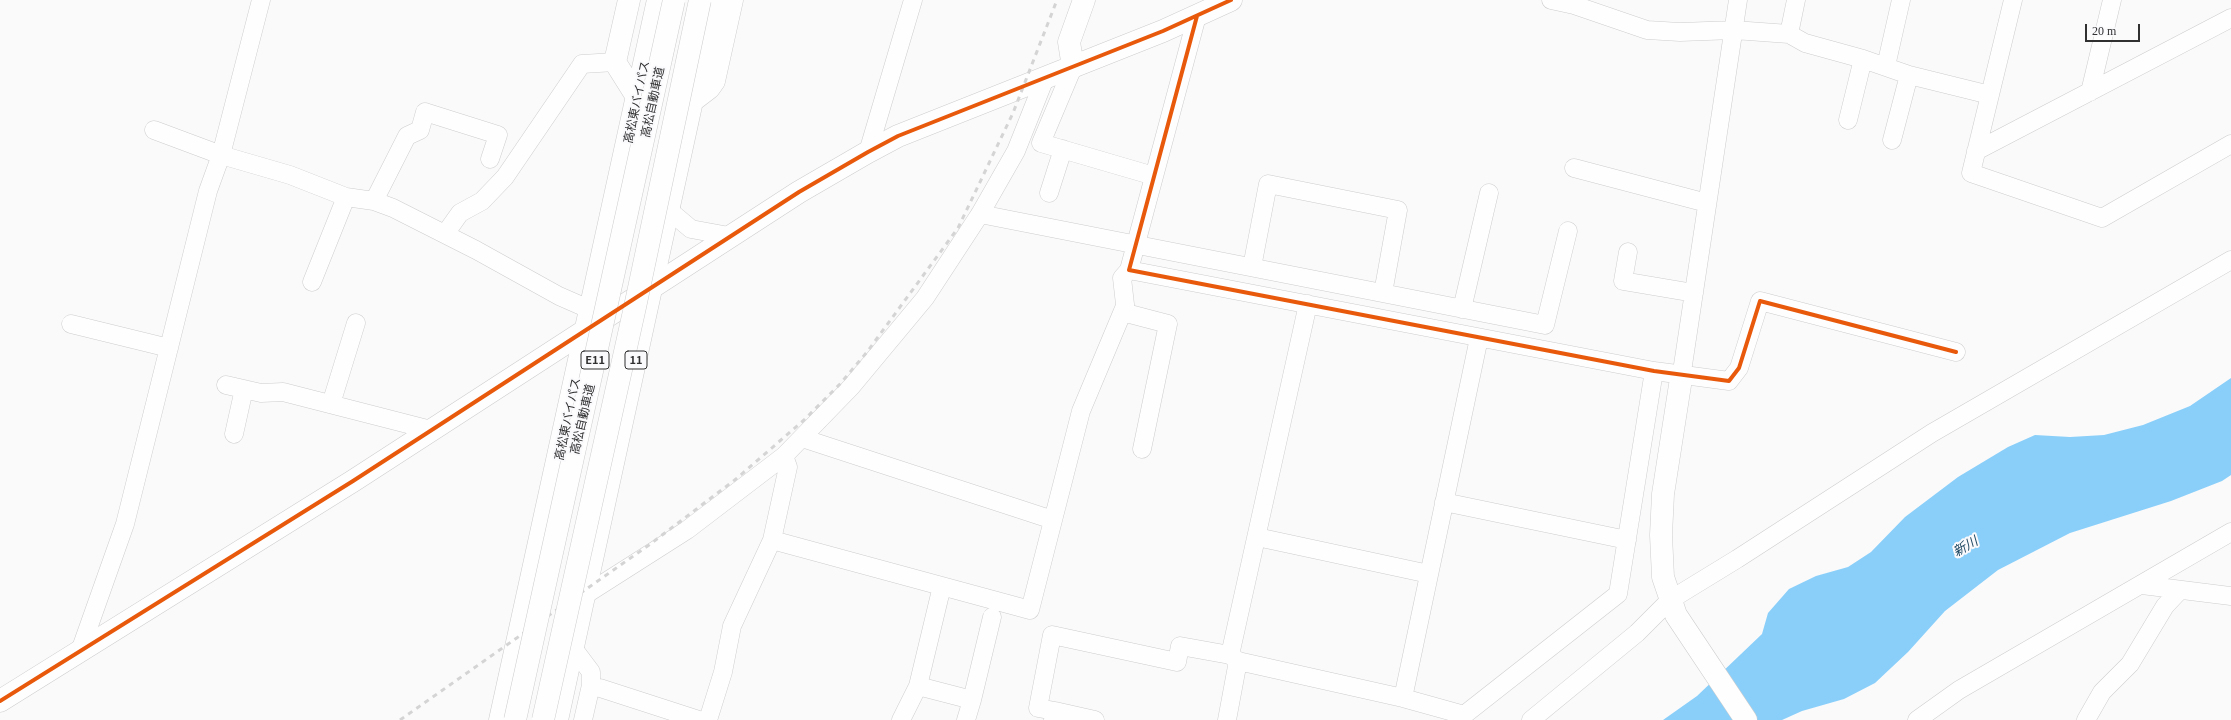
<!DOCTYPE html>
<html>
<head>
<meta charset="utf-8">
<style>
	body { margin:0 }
	#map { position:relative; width:2231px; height:720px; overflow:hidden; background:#fafafb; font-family:Georgia,serif }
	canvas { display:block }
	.scale { position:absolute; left:2085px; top:24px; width:55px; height:18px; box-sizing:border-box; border:2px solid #303031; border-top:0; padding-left:5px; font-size:12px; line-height:14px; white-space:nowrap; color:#303031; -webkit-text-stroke:3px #faf9fc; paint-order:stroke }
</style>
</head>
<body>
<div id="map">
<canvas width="2231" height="720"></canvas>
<div class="scale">20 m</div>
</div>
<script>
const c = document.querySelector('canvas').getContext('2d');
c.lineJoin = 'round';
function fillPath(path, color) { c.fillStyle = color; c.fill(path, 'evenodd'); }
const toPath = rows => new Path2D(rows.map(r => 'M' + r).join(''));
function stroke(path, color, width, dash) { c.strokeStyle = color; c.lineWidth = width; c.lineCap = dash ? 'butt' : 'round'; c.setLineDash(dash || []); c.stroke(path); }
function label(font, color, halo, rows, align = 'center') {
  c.font = font + ' Georgia,"Noto Sans JP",serif'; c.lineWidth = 4; c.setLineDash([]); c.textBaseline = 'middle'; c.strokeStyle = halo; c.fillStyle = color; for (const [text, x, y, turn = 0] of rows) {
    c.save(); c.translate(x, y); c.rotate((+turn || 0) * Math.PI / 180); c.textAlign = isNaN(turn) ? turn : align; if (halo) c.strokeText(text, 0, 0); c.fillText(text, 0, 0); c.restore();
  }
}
const water = toPath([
	[2231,378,2231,475,2222,481,2171,501,2070,533,1998,570,1945,611,1908,652,1875,683,1844,699,1802,711,1782,720,1663,720,1697,696,1762,634,1768,613,1789,589,1816,576,1848,567,1871,552,1905,517,1958,477,2008,447,2035,435,2070,437,2104,435,2143,425,2190,406]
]);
const street = toPath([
	[1551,0,1574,5,1647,30,1680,32,1734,30,1789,34,1805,43,1863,59,1909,75,1990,95],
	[2013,0,1971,173,2102,218,2231,144],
	[1197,16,1129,270,1654,371,1729,381,1739,368,1760,301,1956,352],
	[1789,34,1796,0],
	[1886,66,1901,0],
	[1073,67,1041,143,1154,176],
	[2090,92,2112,0],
	[1848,120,1863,59],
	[154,130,221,155,290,175,346,197,374,201,393,208,476,250,559,296,591,310],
	[1892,140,1909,75],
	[1976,151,2231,18],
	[868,152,913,0],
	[1574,168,1707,203],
	[1049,193,1063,149],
	[374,201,407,136,420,130,425,112,498,135,490,159],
	[670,202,672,213,691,229,729,236],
	[980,214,1545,325,1568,231],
	[445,234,460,213,482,201,505,177,582,64,615,62],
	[1628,252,1623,281,1694,293],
	[1252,267,1268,184,1398,210,1383,293],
	[1129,270,1122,278,1126,313,1168,324,1142,449],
	[312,282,346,197],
	[1308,304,1230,655,1238,661,1403,698,1479,338],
	[1462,309,1489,193],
	[71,324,169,348],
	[226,385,261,393,283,392,431,430],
	[1680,385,1738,0],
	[331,404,356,323],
	[234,434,244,389],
	[802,438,1053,520],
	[1444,502,1627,540],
	[1257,537,1429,574],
	[772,540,788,467,784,456],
	[2142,585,2231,596],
	[585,595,687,530,784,456,851,387,925,298,980,214,1016,151,1045,78],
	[573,648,591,672,591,685,583,720],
	[80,651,125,524,208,191,221,155,261,0],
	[918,686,972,700,992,617],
	[600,688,699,720],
	[1403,698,1464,715,1618,594,1654,371],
	[1055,711,1038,708,1052,635,1177,662,1180,646,1230,655],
	[708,720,723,672,732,626,772,540,1030,610,1081,411,1125,306],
	[901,720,918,686,942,586],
	[966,720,972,700],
	[1053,720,1055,711,1095,720],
	[1227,720,1238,661],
	[1531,720,1637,633,1670,600,1737,559,1932,433,2231,260],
	[1917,720,1959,690,2231,532],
	[2086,720,2102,692,2130,664,2165,606,2180,590]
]);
const secondary = toPath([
	[1073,67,1069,42,1084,0],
	[1680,385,1663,494,1661,535,1663,577,1676,615,1746,720],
	[0,701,353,481,799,192,868,152,898,136,1163,31,1231,0]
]);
const highway = toPath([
	[629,0,615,62,637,97],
	[692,101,709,88,714,81,732,0],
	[500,720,658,0],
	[557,720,714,0]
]);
const rail = toPath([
	[400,720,649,545,736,479,804,420,840,384,867,352,958,228,1013,113,1057,0]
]);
const highwayBridge = toPath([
	[515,720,674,0],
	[543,720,635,307,700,0]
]);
const cycleway = toPath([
	[1197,16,1129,270,1654,371,1729,381,1739,368,1760,301,1956,352],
	[0,701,353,481,799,192,868,152,898,136,1163,31,1231,0]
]);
const shields = [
	[595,360,28],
	[636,360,22]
];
const shieldNames = [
	["E11",595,360],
	["11",636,360]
];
const streetNames = [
	["高松東バイパス",636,102,-78],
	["高松自動車道",652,102,-78],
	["高松東バイパス",567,419,-78],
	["高松自動車道",582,419,-77]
];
const waterNames = [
	["新川",1965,546,-30]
];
fillPath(water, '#89cffa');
stroke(street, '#cdcdce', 19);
stroke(secondary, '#cdcdce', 23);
stroke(highway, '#cdcdce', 23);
stroke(street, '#fefefe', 18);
stroke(secondary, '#fefefe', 22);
stroke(highway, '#fefefe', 22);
stroke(rail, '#d4d4d5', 3, [5, 5]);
stroke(highwayBridge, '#cdcdce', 23, []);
stroke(highwayBridge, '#fefefe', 22);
stroke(cycleway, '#e8590c', 4);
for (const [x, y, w] of shields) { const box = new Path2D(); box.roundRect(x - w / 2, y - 9, w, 18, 3); c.fillStyle = '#faf9fc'; c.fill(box); stroke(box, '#303031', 1); }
label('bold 11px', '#303031', null, shieldNames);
label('12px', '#303031', '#faf9fc', streetNames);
label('italic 13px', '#204a63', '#faf9fc', waterNames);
</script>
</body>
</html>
